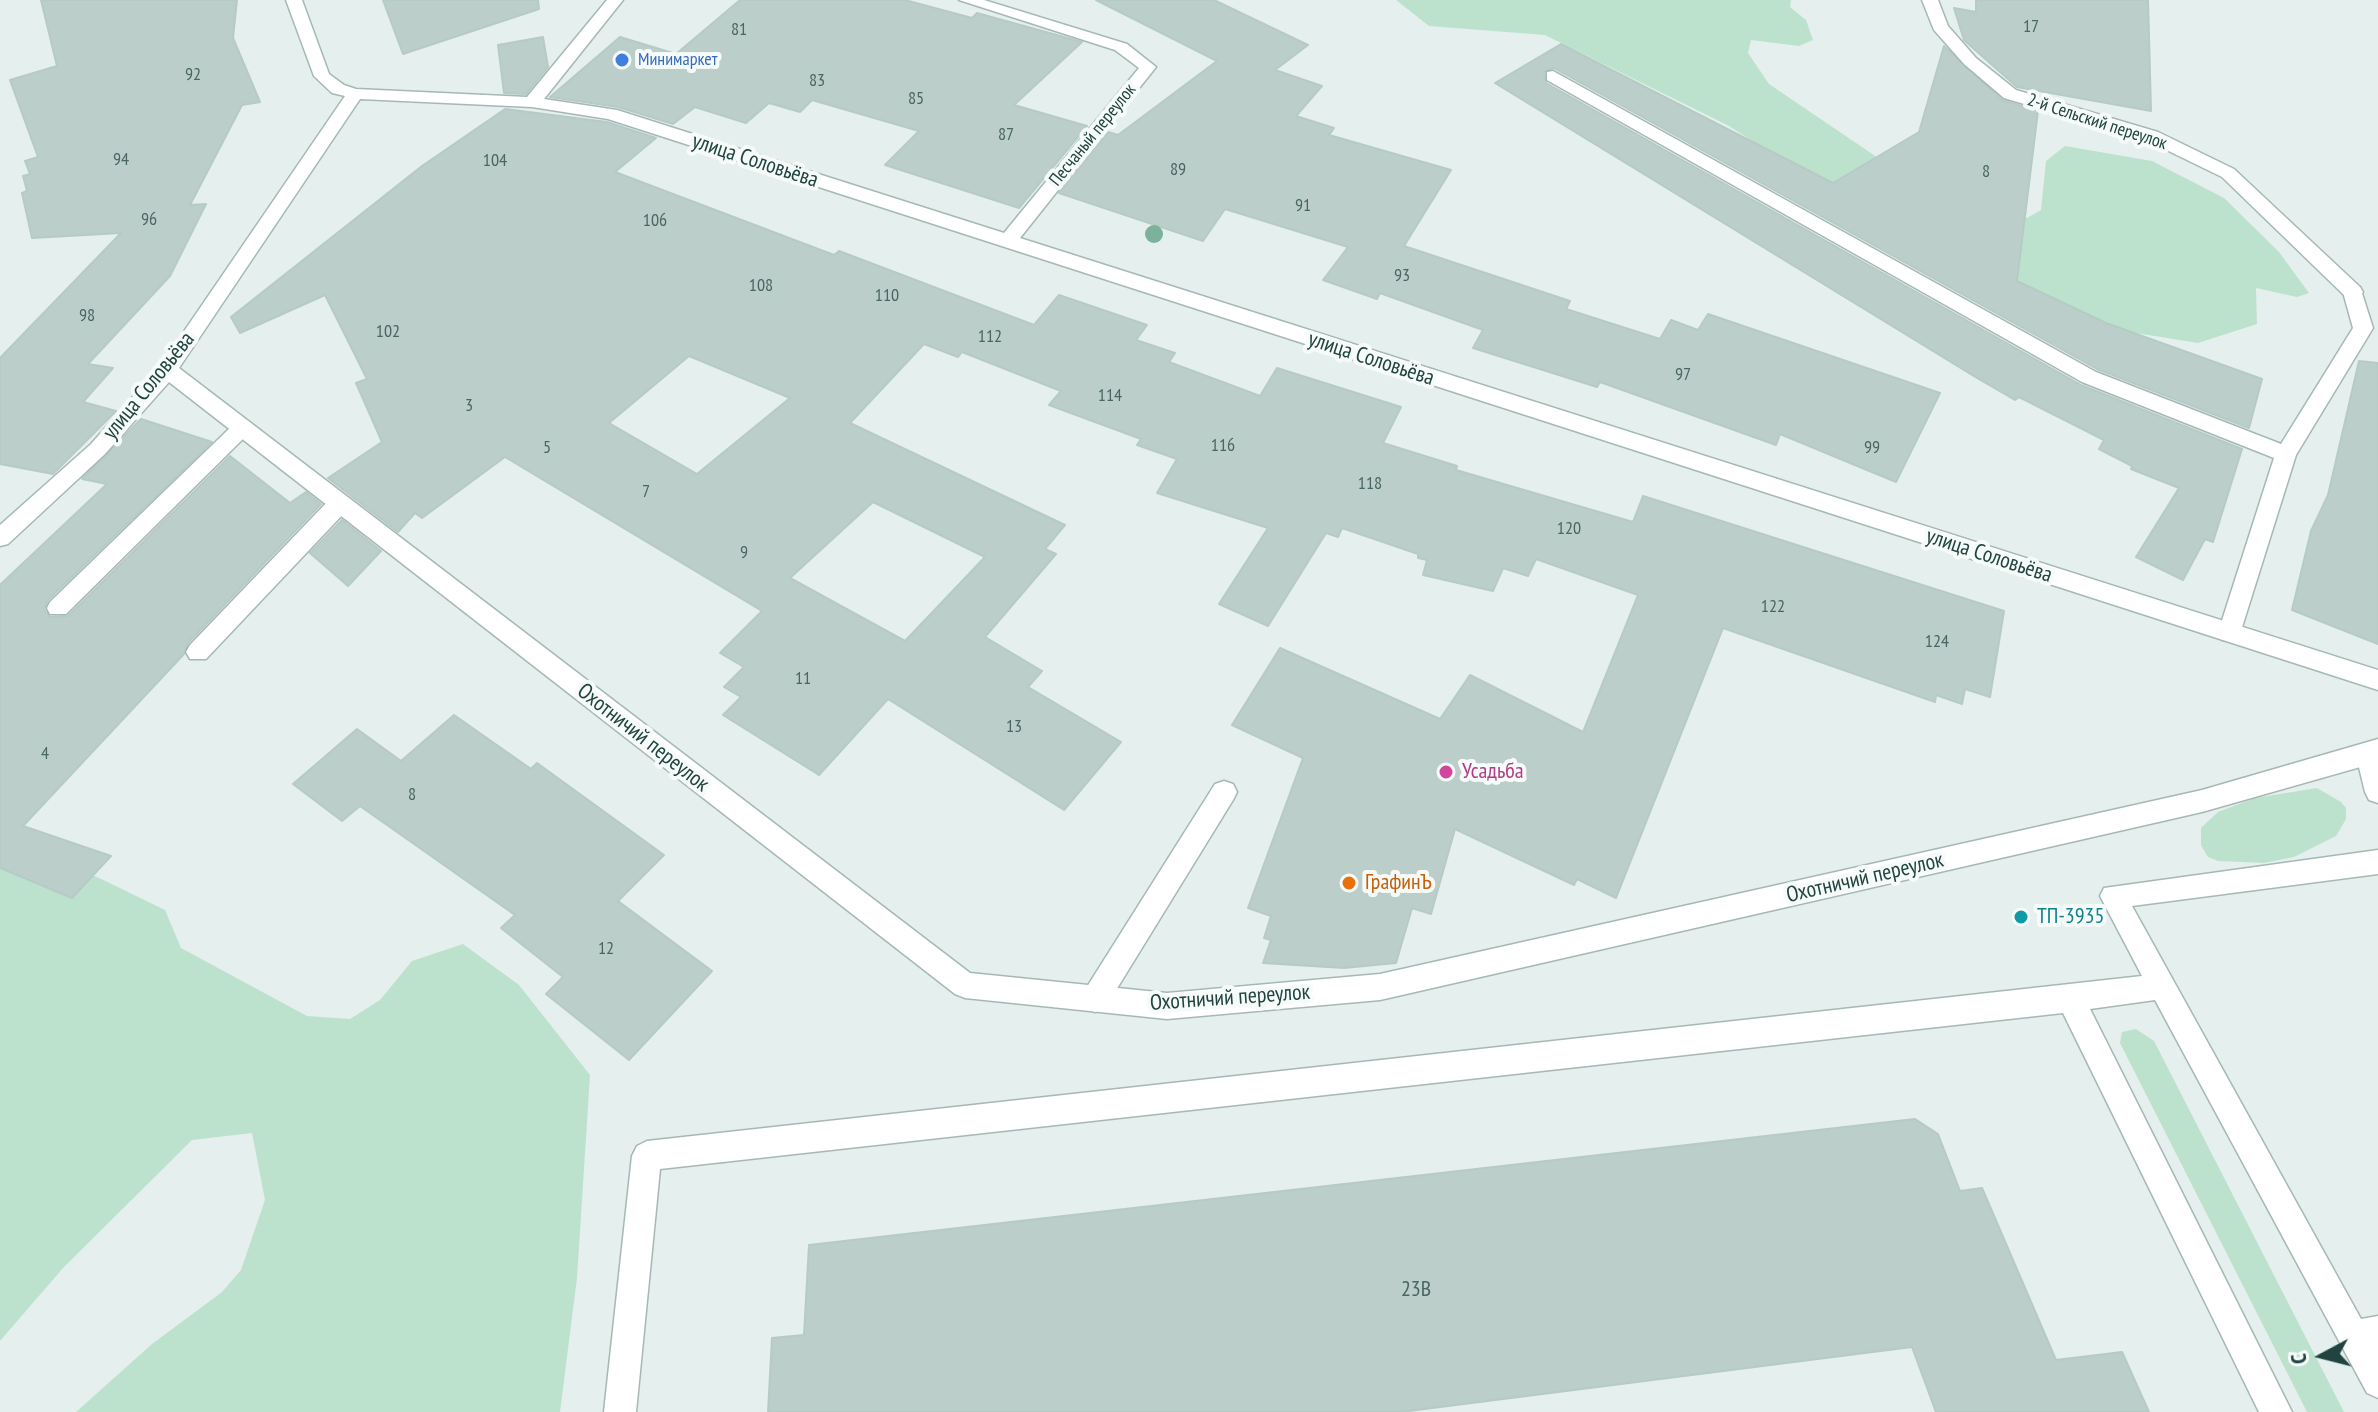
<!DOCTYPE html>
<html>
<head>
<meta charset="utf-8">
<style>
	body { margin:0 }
	#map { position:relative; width:2378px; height:1412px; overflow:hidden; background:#e5efed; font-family:"PT Sans Narrow",sans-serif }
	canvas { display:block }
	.north { position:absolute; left:2282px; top:1316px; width:80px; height:80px; -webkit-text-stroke:6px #f6fbf9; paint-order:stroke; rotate:263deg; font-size:22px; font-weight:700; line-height:32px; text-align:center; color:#214441 }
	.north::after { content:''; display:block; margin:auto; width:28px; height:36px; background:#214441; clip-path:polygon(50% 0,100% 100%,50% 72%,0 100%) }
</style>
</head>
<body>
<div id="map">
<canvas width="2378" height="1412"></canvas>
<div class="north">С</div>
</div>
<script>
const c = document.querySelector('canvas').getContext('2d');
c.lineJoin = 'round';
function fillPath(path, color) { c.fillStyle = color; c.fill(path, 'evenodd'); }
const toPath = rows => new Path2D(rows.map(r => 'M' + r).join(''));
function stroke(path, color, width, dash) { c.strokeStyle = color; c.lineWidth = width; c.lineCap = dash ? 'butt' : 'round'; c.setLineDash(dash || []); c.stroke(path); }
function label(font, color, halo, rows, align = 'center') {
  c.font = font + ' "PT Sans Narrow",sans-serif'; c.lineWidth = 8; c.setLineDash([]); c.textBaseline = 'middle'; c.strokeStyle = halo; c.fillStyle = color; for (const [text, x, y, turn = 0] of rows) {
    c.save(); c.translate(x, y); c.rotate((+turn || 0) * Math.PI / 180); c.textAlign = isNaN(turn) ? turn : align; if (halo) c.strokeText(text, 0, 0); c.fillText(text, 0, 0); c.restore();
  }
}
const green = toPath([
	[1396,0,1791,0,1790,7,1806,20,1813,40,1799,46,1751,40,1748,53,1769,84,1918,185,2027,218,2041,210,2046,161,2065,146,2152,161,2224,198,2279,252,2309,293,2297,297,2256,288,2257,324,2198,343,2068,322,1910,242,1729,126,1545,35,1429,26],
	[2317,788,2341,802,2346,808,2346,819,2336,836,2294,857,2264,863,2218,861,2208,857,2201,845,2201,828,2218,812,2255,798],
	[0,848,62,860,165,910,181,948,307,1016,350,1019,380,1000,412,961,463,944,519,985,590,1075,577,1278,560,1412,76,1412,152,1344,222,1292,241,1270,265,1200,252,1133,192,1140,63,1268,0,1341],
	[2136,1029,2154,1041,2344,1412,2307,1412,2120,1043,2122,1032]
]);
const building = toPath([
	[41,0,237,0,233,38,260,102,242,105,190,205,206,204,170,276,88,364,113,368,83,402,116,411,53,474,0,464,0,358,121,233,32,238,22,193,27,191,23,176,30,174,25,161,38,157,10,80,57,66,41,0],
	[383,0,538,0,539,9,403,54,383,0],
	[740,0,905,0,972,18,977,13,1082,42,1014,105,1087,126,1019,208,885,165,919,131,812,100,800,112,769,103,746,123,695,107,673,124,618,107,550,97,620,37,676,54,740,0],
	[1096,0,1214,0,1308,45,1275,70,1322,86,1296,116,1334,128,1329,135,1451,170,1404,246,1570,301,1566,309,1660,339,1671,320,1698,330,1708,314,1940,393,1896,482,1780,434,1776,445,1600,382,1597,387,1473,348,1483,330,1380,293,1377,299,1323,280,1348,247,1225,209,1203,241,1059,193,1108,132,1118,135,1217,61,1096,0],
	[1976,0,2148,0,2151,111,2017,87,1964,40,1954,8,1976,12,1976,0],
	[543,37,548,67,526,94,504,93,498,45,543,37],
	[1561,44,1833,183,1919,132,1944,46,2002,100,2038,111,2017,281,2106,323,2262,379,2249,428,2097,369,1554,68,1544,72,1546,83,2081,385,2242,449,2213,542,2205,539,2183,580,2136,557,2179,488,2131,469,2132,466,2099,449,2104,440,2019,397,2015,400,1977,378,1495,83,1561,44],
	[505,109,607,122,656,138,615,172,834,255,839,251,1034,325,1059,295,1147,325,1136,340,1175,353,1169,362,1260,396,1277,368,1401,407,1383,443,1457,466,1456,470,1633,522,1643,496,2004,611,1990,697,1965,689,1962,704,1936,695,1935,702,1723,628,1616,898,1577,879,1574,885,1455,829,1431,914,1412,908,1396,963,1344,968,1263,963,1271,940,1264,938,1271,916,1248,908,1303,758,1232,725,1280,648,1440,719,1470,675,1583,732,1638,595,1536,559,1528,576,1503,568,1493,591,1423,575,1427,560,1418,558,1418,554,1342,528,1338,537,1326,533,1268,626,1219,604,1268,528,1157,493,1177,459,1137,445,1141,439,1049,405,1061,391,962,352,958,357,924,344,850,423,1065,525,1045,549,1056,554,985,637,1042,671,1028,687,1121,742,1064,810,888,699,819,775,723,715,741,697,724,687,744,667,720,653,762,611,505,457,422,518,415,513,398,532,328,478,382,442,356,383,367,379,325,295,240,333,231,317,422,166,505,109],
	[689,356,790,398,697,474,609,423,689,356],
	[873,502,985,557,905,641,790,578,873,502],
	[2359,361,2378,363,2378,644,2292,610,2311,531,2328,495,2359,361],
	[141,419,212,442,48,600,44,609,50,617,68,616,230,456,290,503,306,492,321,504,188,643,184,654,23,826,111,856,72,898,0,868,0,585,107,484,82,479,141,419],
	[342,520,381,551,348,586,310,553,342,520],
	[454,715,531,769,537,763,664,855,618,901,712,971,629,1060,546,994,563,977,501,928,515,915,360,806,342,821,293,784,357,729,401,761,454,715],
	[1915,1119,1938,1134,1960,1191,1982,1188,2056,1360,2122,1352,2149,1412,1936,1412,1912,1347,1401,1412,768,1412,772,1338,804,1335,809,1245,1915,1119]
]);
const service = toPath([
	[1553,71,2096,372,2281,444,2353,328,2343,292,2353,286,2360,287,2373,328,2296,455,2238,640,2222,640,2218,633,2274,458,2082,382,1547,80,1547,72,1553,71],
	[241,421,248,424,251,429,248,434,66,614,50,614,47,608,50,602,234,424,241,421],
	[339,496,350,504,347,510,206,659,190,659,186,652,190,645,331,498,339,496],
	[2368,744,2378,750,2378,803,2369,800,2365,792,2356,755,2359,748,2368,744],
	[1224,781,1233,784,1237,792,1233,800,1105,1008,1095,1012,1085,1008,1081,999,1085,990,1215,784,1224,781],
	[2378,850,2378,874,2132,906,2361,1319,2378,1316,2378,1398,2367,1393,2155,1000,2090,1009,2292,1412,2259,1412,2063,1013,660,1169,636,1412,604,1412,632,1156,637,1146,647,1141,2142,976,2100,896,2104,888,2378,850]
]);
const minor = toPath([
	[286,0,302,0,329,74,344,85,356,89,527,97,607,0,623,0,544,99,617,110,1004,233,1139,68,1115,50,959,0,984,0,1127,44,1156,67,1020,238,2378,670,2378,690,608,119,532,107,360,99,179,368,970,973,1167,993,1380,974,2202,790,2378,739,2378,762,2202,812,1380,1000,1167,1019,965,998,955,994,169,382,105,454,8,544,0,546,0,525,91,444,161,365,345,96,332,93,314,76,286,0],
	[1922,0,1938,0,1948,26,1976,58,2016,90,2158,132,2234,169,2360,287,2363,292,2360,297,2346,297,2222,177,2146,140,2004,98,1964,64,1934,30,1922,0]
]);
const trees = [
	[1154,234]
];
const markers = [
	[622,60,8,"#3f7fe0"],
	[1446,772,8,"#d1479c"],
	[1349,883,8,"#e8710a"],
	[2021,917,8,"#0f9aa8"]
];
const numberNames = [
	["17",2031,27],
	["81",739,30],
	["92",193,75],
	["83",817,81],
	["85",916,99],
	["87",1006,135],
	["94",121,160],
	["104",495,161],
	["89",1178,170],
	["8",1986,172],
	["91",1303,206],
	["96",149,220],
	["106",655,221],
	["93",1402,276],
	["108",761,286],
	["110",887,296],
	["98",87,316],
	["102",388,332],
	["112",990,337],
	["97",1683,375],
	["114",1110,396],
	["3",469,406],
	["116",1223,446],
	["5",547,448],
	["99",1872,448],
	["118",1370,484],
	["7",646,492],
	["120",1569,529],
	["9",744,553],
	["122",1773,607],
	["124",1937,642],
	["11",803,679],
	["13",1014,727],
	["4",45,754],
	["8",412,795],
	["12",606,949]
];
const farShopnames = [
	["Минимаркет",638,60]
];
const farStreetnames = [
	["2-й Сельский переулок",2097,122,18],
	["Песчаный переулок",1093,135,-51]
];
const streetNames = [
	["улица Соловьёва",755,161,18],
	["улица Соловьёва",1371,359,18],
	["улица Соловьёва",149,386,-51],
	["улица Соловьёва",1989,556,18],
	["Охотничий переулок",643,738,38],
	["Охотничий переулок",1865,878,-13],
	["Охотничий переулок",1230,998,-4]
];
const hotelNames = [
	["Усадьба",1462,772]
];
const foodNames = [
	["ГрафинЪ",1365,883]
];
const cultureNames = [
	["ТП-3935",2037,917]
];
const nearNumbernames = [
	["23В",1416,1290]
];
fillPath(green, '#bce2ce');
fillPath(building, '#bccec9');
stroke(building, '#b6cac6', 2);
stroke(service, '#a6b8b6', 3);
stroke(minor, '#a6b8b6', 3);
fillPath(service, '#fff');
fillPath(minor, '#fff');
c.fillStyle = '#7cb19c';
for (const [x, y] of trees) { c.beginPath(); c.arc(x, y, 9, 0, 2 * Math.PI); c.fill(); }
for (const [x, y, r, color] of markers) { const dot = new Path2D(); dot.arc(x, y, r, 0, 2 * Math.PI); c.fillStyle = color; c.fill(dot); stroke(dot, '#f6fbf9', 3); }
label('18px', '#486663', null, numberNames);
label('18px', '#366cbe', '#f6fbf9', farShopnames, 'left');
label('18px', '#214441', '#f6fbf9', farStreetnames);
label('22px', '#214441', '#f6fbf9', streetNames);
label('22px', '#b23c85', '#f6fbf9', hotelNames, 'left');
label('22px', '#c56008', '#f6fbf9', foodNames, 'left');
label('22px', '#0d838f', '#f6fbf9', cultureNames, 'left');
label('22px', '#486663', null, nearNumbernames);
</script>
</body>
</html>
